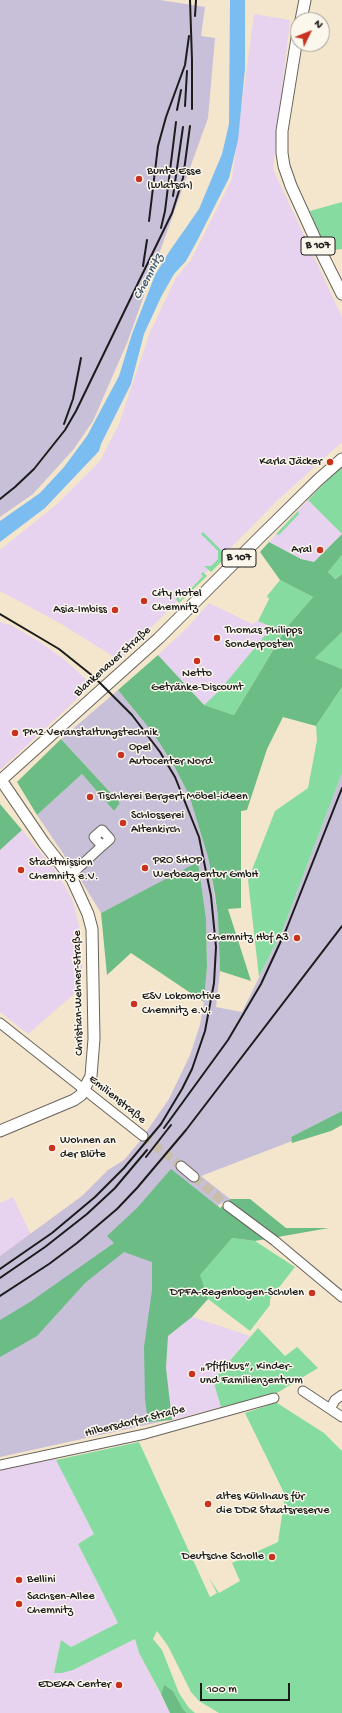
<!DOCTYPE html>
<html>
<head>
<meta charset="utf-8">
<style>
	body { margin:0 }
	#map { position:relative; width:342px; height:1713px; overflow:hidden; background:#f4e6cd; font-family:"Gochi Hand",sans-serif }
	canvas { display:block }
	.north { position:absolute; left:290px; top:12px; width:40px; height:40px; box-sizing:border-box; background:#fbf7ec; border:1px solid #a29f99; border-radius:50%; rotate:47deg; font-size:11px; font-weight:700; line-height:16px; text-align:center; color:#1c1c1c }
	.north::after { content:''; display:block; margin:auto; width:14px; height:18px; background:#c8321e; clip-path:polygon(50% 0,100% 100%,50% 72%,0 100%) }
	.scale { position:absolute; left:200px; top:1683px; width:90px; height:18px; box-sizing:border-box; border:2px solid #1c1c1c; border-top:0; padding-left:5px; font-size:12px; line-height:14px; white-space:nowrap; color:#1c1c1c; -webkit-text-stroke:3px #fbf7ec; paint-order:stroke }
</style>
</head>
<body>
<div id="map">
<canvas width="342" height="1713"></canvas>
<div class="north">N</div>
<div class="scale">100 m</div>
</div>
<script>
const c = document.querySelector('canvas').getContext('2d');
c.lineJoin = 'round';
function fillPath(path, color) { c.fillStyle = color; c.fill(path, 'evenodd'); }
const toPath = rows => new Path2D(rows.map(r => 'M' + r).join(''));
function stroke(path, color, width, dash) { c.strokeStyle = color; c.lineWidth = width; c.lineCap = dash ? 'butt' : 'round'; c.setLineDash(dash || []); c.stroke(path); }
function label(font, color, halo, rows, align = 'center') {
  c.font = font + ' "Gochi Hand",sans-serif'; c.lineWidth = 3; c.setLineDash([]); c.textBaseline = 'middle'; c.strokeStyle = halo; c.fillStyle = color; for (const [text, x, y, turn = 0] of rows) {
    c.save(); c.translate(x, y); c.rotate((+turn || 0) * Math.PI / 180); c.textAlign = isNaN(turn) ? turn : align; if (halo) c.strokeText(text, 0, 0); c.fillText(text, 0, 0); c.restore();
  }
}
const built = toPath([
	[254,14,290,20,273,169,342,317,342,442,280,498,119,660,58,622,0,591,0,550,57,504,100,461,119,424,150,332,176,278,191,260,232,179],
	[308,500,342,534,314,562,301,559,269,542],
	[209,603,252,624,258,621,272,627,218,692,204,705,158,655,187,628],
	[0,622,11,625,40,642,65,660,92,685,0,770],
	[22,830,57,872,73,901,80,930,82,966,81,988,28,1034,0,1012,0,850],
	[13,1197,31,1235,0,1256,0,1203],
	[192,1317,250,1336,213,1380,221,1407,172,1420,166,1368,168,1336],
	[54,1455,94,1534,78,1544,118,1623,71,1647,61,1641,54,1673,73,1670,135,1639,139,1653,170,1713,0,1713,0,1466]
]);
const industrial = toPath([
	[0,0,160,0,205,7,201,36,215,38,208,118,127,343,93,421,73,450,33,494,0,517],
	[118,690,153,733,173,764,189,795,196,818,208,857,218,917,220,971,216,1007,242,1012,283,929,342,773,342,1111,291,1137,292,1141,201,1176,230,1199,218,1205,220,1209,165,1293,164,1421,0,1457,0,1256,82,1196,108,1170,124,1160,140,1141,169,1099,190,1055,200,1025,204,1002,207,967,206,918,198,863,101,913,79,877,37,815,82,774,114,811,120,803,61,739]
]);
const green = toPath([
	[342,202,342,249,325,251,310,211],
	[342,465,342,534,308,500],
	[298,511,299,514,279,535,276,534],
	[203,532,227,556,211,572,204,566,211,566,218,559,218,551,201,534],
	[342,555,342,574,334,579,328,572],
	[203,572,207,576,179,603,176,599,178,597,180,600,203,576,201,574],
	[280,580,313,597,287,627,234,715,204,705,218,692,272,627,258,621,269,599,267,596],
	[342,632,342,669,315,658,328,645],
	[342,687,342,773,283,929,259,977,248,880,275,811,308,788,317,740,316,726],
	[232,1238,255,1241,295,1267,270,1299,270,1305,250,1331,208,1299,199,1275],
	[258,1328,285,1356,297,1347,318,1368,272,1396,221,1407,213,1380],
	[274,1401,324,1433,342,1451,342,1713,219,1713,199,1701,191,1692,168,1646,157,1631,153,1639,162,1650,179,1693,189,1708,195,1713,187,1713,183,1709,173,1691,164,1686,161,1694,139,1653,135,1639,73,1670,62,1673,54,1673,61,1640,71,1647,118,1623,78,1544,94,1534,56,1460,139,1442,210,1597,217,1593,209,1578,219,1593,240,1581,232,1563,278,1542,285,1495,245,1413,266,1406]
]);
const forest = toPath([
	[342,534,342,555,328,572,335,579,342,574,342,632,315,658,342,669,342,687,316,726,283,717,267,749,247,810,241,811,241,908,228,909,251,981,220,971,218,917,215,895,208,857,189,795,173,764,153,733,118,690,158,655,204,705,234,715,287,627,313,597,280,580,260,552,269,542,301,559,314,562],
	[61,739,120,803,114,811,82,774,37,815,17,782],
	[0,804,22,830,0,850],
	[198,862,206,918,207,967,204,1002,131,953,107,975,101,913],
	[342,1111,342,1125,331,1131,292,1143,291,1137],
	[171,1169,220,1208,230,1199,250,1199,286,1228,329,1228,255,1241,232,1238,200,1275,208,1299,192,1317,168,1336,166,1368,172,1420,148,1422,145,1399,144,1347,152,1290,152,1262,124,1252,85,1283,37,1336,0,1357,0,1320,30,1302,114,1243,107,1236,137,1208],
	[164,1685,173,1691,183,1709,187,1713,170,1713,161,1694]
]);
const water = toPath([
	[230,0,245,0,245,69,238,140,229,178,196,243,186,261,174,274,161,297,144,334,131,384,101,444,99,451,45,508,0,542,0,521,40,493,64,467,87,436,119,376,132,334,155,275,169,252,199,209,222,154,229,124]
]);
const minorTunnel = toPath([
	[143,1136,181,1166],
	[194,1177,228,1206]
]);
const minor = toPath([
	[69,876,75,871,102,846,110,839,102,830,94,837,102,846],
	[0,1023,143,1136],
	[181,1166,194,1177],
	[228,1206,275,1241,342,1297],
	[303,1391,342,1417],
	[330,1409,335,1400,342,1395],
	[0,1465,145,1434,274,1398]
]);
const major = toPath([
	[301,20,305,0],
	[298,32,282,131,282,153,284,166,291,186,323,256,342,294],
	[0,781,159,638,260,537,318,480,342,459],
	[0,1131,74,1100,81,1095,91,1076,94,1039,92,929,88,914,72,879,44,843,1,780]
]);
const rail = toPath([
	[190,0,192,60,192,109],
	[195,16,196,0],
	[185,106,187,71],
	[177,110,181,90],
	[173,196,183,127],
	[149,221,158,146,166,117,185,65,189,36],
	[161,228,165,211,176,122],
	[143,266,147,240],
	[64,424,73,399,81,358],
	[0,499,15,487,34,469,65,430,76,411,172,213,183,178,190,126],
	[0,614,59,649,94,677,132,715,160,752,175,777,199,837,211,896,216,947,214,983,205,1031,192,1069,182,1089,161,1124,124,1168,95,1197,52,1233,0,1269],
	[164,1128,228,1040,261,984,286,930,342,788],
	[146,1157,171,1125],
	[0,1278,45,1247,87,1214,115,1188,147,1150],
	[0,1296,49,1264,77,1243,117,1209,137,1188,186,1130,342,926]
]);
const markers = [
	[139,179,4,"#c8321e"],
	[330,462,4,"#c8321e"],
	[320,550,4,"#c8321e"],
	[144,601,4,"#c8321e"],
	[115,610,4,"#c8321e"],
	[217,638,4,"#c8321e"],
	[197,661,4,"#c8321e"],
	[15,733,4,"#c8321e"],
	[121,755,4,"#c8321e"],
	[90,797,4,"#c8321e"],
	[123,823,4,"#c8321e"],
	[145,868,4,"#c8321e"],
	[21,870,4,"#c8321e"],
	[297,938,4,"#c8321e"],
	[134,1004,4,"#c8321e"],
	[52,1148,4,"#c8321e"],
	[312,1293,4,"#c8321e"],
	[192,1374,4,"#c8321e"],
	[208,1504,4,"#c8321e"],
	[272,1557,4,"#c8321e"],
	[19,1580,4,"#c8321e"],
	[19,1604,4,"#c8321e"],
	[119,1685,4,"#c8321e"]
];
const shields = [
	[318,246,34],
	[239,558,34]
];
const shieldNames = [
	["B 107",318,246],
	["B 107",239,558]
];
const poiNames = [
	["Bunte Esse",147,172],
	["(Lulatsch)",147,186],
	["Karla Jäcker",322,462,"right"],
	["Aral",312,550,"right"],
	["City Hotel",152,594],
	["Chemnitz",152,608],
	["Asia-Imbiss",107,610,"right"],
	["Thomas Philipps",225,631],
	["Sonderposten",225,645],
	["Netto",197,674,"center"],
	["Getränke-Discount",197,688,"center"],
	["PM2 Veranstaltungstechnik",23,733],
	["Opel",129,748],
	["Autocenter Nord",129,762],
	["Tischlerei Bergert Möbel-ideen",98,797],
	["Schlosserei",131,816],
	["Altenkirch",131,830],
	["PRO SHOP",153,861],
	["Werbeagentur GmbH",153,875],
	["Stadtmission",29,863],
	["Chemnitz e.V.",29,877],
	["Chemnitz Hbf A3",289,938,"right"],
	["ESV Lokomotive",142,997],
	["Chemnitz e.V.",142,1011],
	["Wohnen an",60,1141],
	["der Blüte",60,1155],
	["DPFA-Regenbogen-Schulen",304,1293,"right"],
	["„Pfiffikus“, Kinder-",200,1367],
	["und Familienzentrum",200,1381],
	["altes Kühlhaus für",216,1497],
	["die DDR Staatsreserve",216,1511],
	["Deutsche Scholle",264,1557,"right"],
	["Bellini",27,1580],
	["Sachsen-Allee",27,1597],
	["Chemnitz",27,1611],
	["EDEKA Center",111,1685,"right"]
];
const streetNames = [
	["Blankenauer Straße",113,662,-42],
	["Christian-Wehner-Straße",79,993,-91],
	["Emilienstraße",117,1100,39],
	["Hilbersdorfer Straße",135,1422,-14]
];
const waterNames = [
	["Chemnitz",149,277,-62]
];
fillPath(built, '#e7d2ef');
fillPath(industrial, '#c8bfd8');
fillPath(green, '#86dca0');
fillPath(forest, '#6cbc86');
fillPath(water, '#7cbdf1');
stroke(minorTunnel, '#c9beaa', 9, [9, 4.5]);
stroke(minor, '#68635a', 11);
stroke(major, '#68635a', 13);
stroke(minor, '#fff', 9);
stroke(major, '#fff', 11);
stroke(rail, '#1c1c1c', 2);
for (const [x, y, r, color] of markers) { const dot = new Path2D(); dot.arc(x, y, r, 0, 2 * Math.PI); c.fillStyle = color; c.fill(dot); stroke(dot, '#fbf7ec', 1.5); }
for (const [x, y, w] of shields) { const box = new Path2D(); box.roundRect(x - w / 2, y - 9, w, 18, 3); c.fillStyle = '#fbf7ec'; c.fill(box); stroke(box, '#1c1c1c', 1); }
label('bold 11px', '#1c1c1c', null, shieldNames);
label('12px', '#1c1c1c', '#fbf7ec', poiNames, 'left');
label('12px', '#1c1c1c', '#fbf7ec', streetNames);
label('italic 13px', '#425c71', '#fbf7ec', waterNames);
</script>
</body>
</html>
